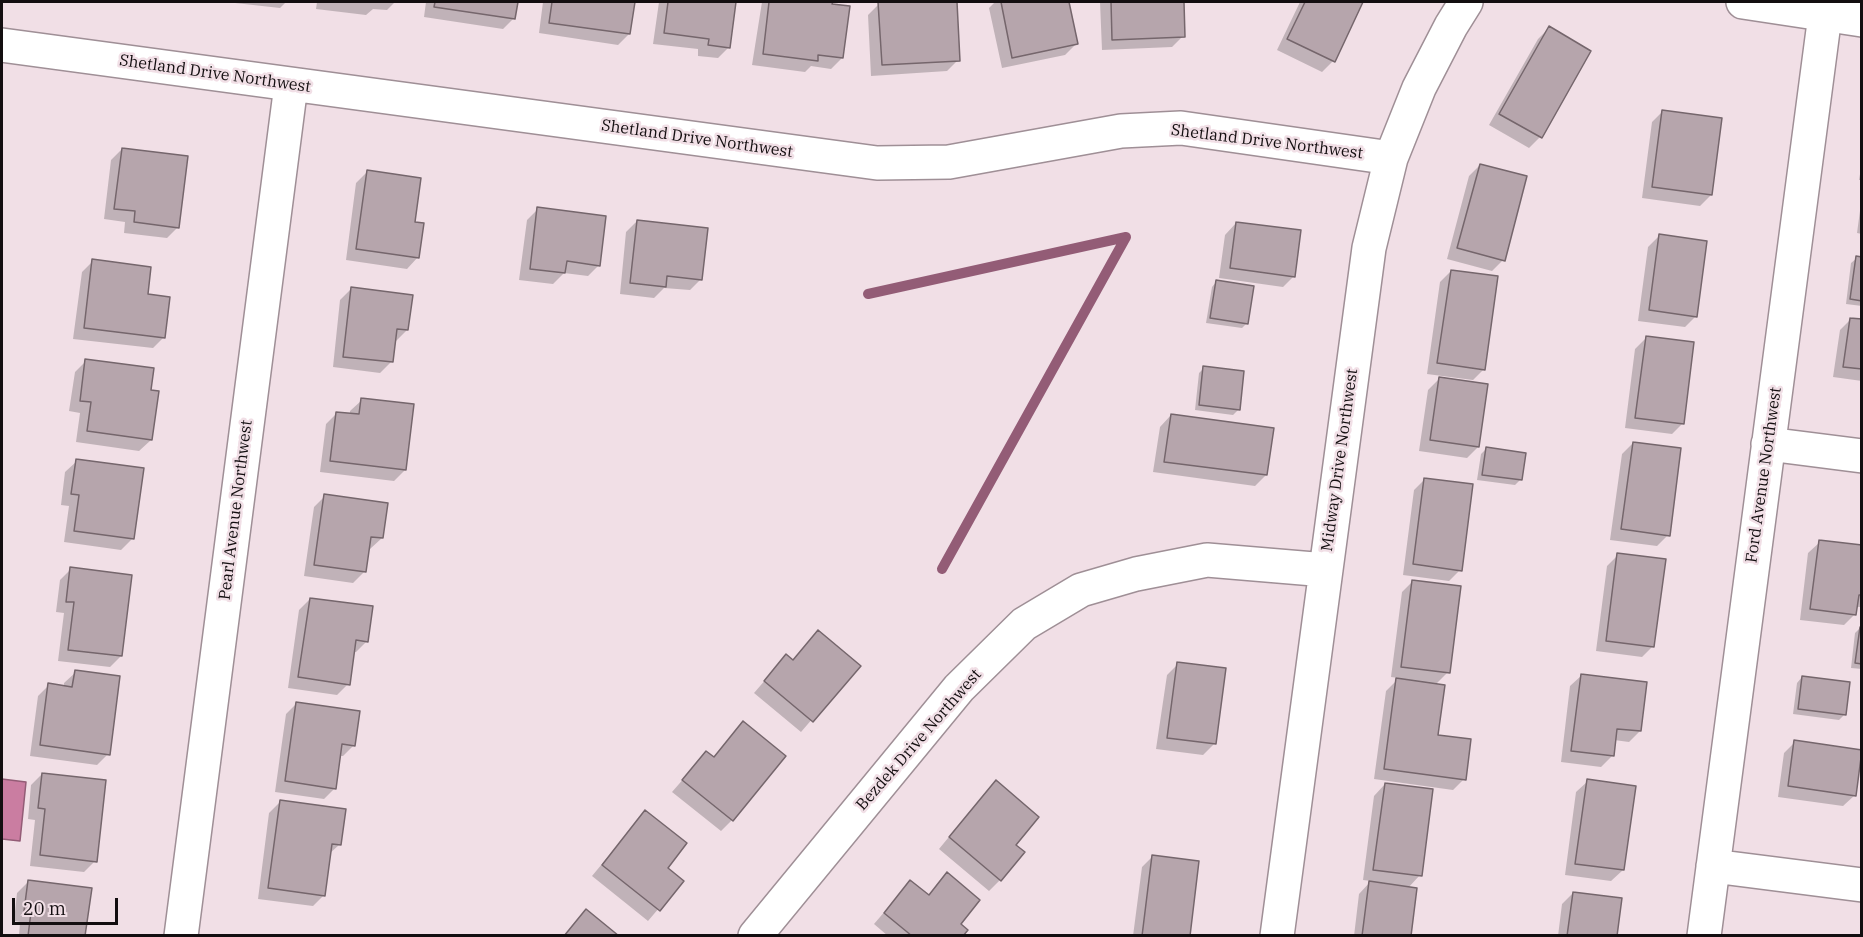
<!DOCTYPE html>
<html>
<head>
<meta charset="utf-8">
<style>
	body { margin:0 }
	#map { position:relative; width:1863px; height:937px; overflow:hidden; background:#f1dfe6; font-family:"IBM Plex Serif",serif }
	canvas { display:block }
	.frame { position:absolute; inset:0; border:3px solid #130e10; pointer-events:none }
	.scale { position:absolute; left:12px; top:898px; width:106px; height:27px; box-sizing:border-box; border:3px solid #130e10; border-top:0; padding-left:8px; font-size:18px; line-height:21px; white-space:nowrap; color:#130e10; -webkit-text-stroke:4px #f1dfe6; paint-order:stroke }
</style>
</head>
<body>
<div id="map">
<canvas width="1863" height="937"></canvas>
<div class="frame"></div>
<div class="scale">20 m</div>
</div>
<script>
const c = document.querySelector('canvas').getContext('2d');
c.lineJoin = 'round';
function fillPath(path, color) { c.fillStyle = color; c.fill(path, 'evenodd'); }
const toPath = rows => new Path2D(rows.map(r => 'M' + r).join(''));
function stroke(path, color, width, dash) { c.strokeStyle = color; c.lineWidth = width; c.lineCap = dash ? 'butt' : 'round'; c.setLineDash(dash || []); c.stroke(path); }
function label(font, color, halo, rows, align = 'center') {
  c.font = font + ' "IBM Plex Serif",serif'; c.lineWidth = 5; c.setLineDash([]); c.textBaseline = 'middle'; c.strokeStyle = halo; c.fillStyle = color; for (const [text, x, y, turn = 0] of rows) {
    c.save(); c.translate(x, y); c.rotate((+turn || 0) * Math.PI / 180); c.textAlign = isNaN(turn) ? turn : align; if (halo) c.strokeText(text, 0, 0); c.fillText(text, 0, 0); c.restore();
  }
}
const water = toPath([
	[2,779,26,782,20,841,2,839,2,779]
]);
const shadow = toPath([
	[226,2,286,2,280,8],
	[317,2,395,2,387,10,373,9,366,15,316,9],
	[426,2,516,2,514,18,503,29,424,17],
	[543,2,634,2,629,34,618,45,539,33],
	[659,2,734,2,729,47,718,58,698,56,698,49,653,44],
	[762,2,831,2,842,58,831,69,811,66,805,72,752,65],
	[897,2,955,2,958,60,947,71,871,76,868,15,879,4],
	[995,2,1067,2,1076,44,1065,55,1002,68,989,8],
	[1100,2,1182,2,1183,36,1172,47,1102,50],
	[1300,2,1361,2,1333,61,1322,72,1277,50],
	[1549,28,1589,52,1540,137,1529,148,1489,125,1538,39],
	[1663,111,1711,195,1700,206,1642,198,1652,122],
	[122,149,178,227,167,238,124,233,125,222,104,219,111,160],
	[1862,162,1862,180,1859,180],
	[1480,165,1503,260,1492,271,1447,259,1469,176],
	[367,172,414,223,418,257,407,269,346,260,356,183],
	[1862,196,1862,234,1857,233],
	[538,209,599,265,588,276,564,273,553,284,519,280,527,220],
	[637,221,701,279,690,290,664,288,654,298,620,294,626,232],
	[1236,223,1294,276,1283,287,1219,278,1225,235],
	[1659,236,1696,316,1685,327,1638,321,1648,247],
	[1857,258,1862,259,1862,306,1846,304,1851,263],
	[93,261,146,295,164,337,153,348,73,339,82,272],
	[1451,271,1484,369,1473,380,1427,374,1440,282],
	[1217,281,1247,323,1242,328,1206,323,1212,287],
	[351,289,407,330,396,341,394,341,391,362,380,373,333,367,340,300],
	[1851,319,1862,321,1862,381,1833,377,1840,330],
	[1646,338,1683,423,1672,434,1625,428,1635,349],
	[86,361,149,391,151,440,139,451,76,442,80,413,69,411,75,372],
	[1204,368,1239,409,1233,415,1195,410,1199,373],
	[1439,379,1478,447,1467,458,1419,451,1428,390],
	[362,400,405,470,394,481,320,472,326,424,337,413,350,415,350,411],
	[1171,415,1266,475,1255,486,1153,472,1160,427],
	[1633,443,1668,535,1657,546,1610,540,1622,454],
	[1486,449,1521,479,1515,485,1477,480,1481,454],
	[77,461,132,539,121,550,64,542,69,506,61,505,65,472],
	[1425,479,1460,570,1449,581,1403,575,1414,490],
	[325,496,382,538,370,549,368,548,364,572,353,583,304,576,314,507],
	[1820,542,1862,547,1862,607,1856,607,1855,614,1844,625,1800,620,1808,553],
	[1618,555,1653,646,1642,657,1596,651,1607,566],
	[71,569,121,656,110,667,58,661,64,613,56,612,60,580],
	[1413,581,1448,672,1435,685,1436,736,1464,779,1453,790,1374,779,1386,691,1399,678,1391,677,1402,592],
	[310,599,367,641,356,652,353,652,348,684,337,695,288,688,299,610],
	[1860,628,1862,628,1862,669,1851,668,1855,633],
	[786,656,792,661,858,666,801,732,754,693],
	[1178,664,1214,744,1203,755,1156,749,1167,675],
	[76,672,108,754,97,765,30,756,38,696,49,685,64,687,64,683],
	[1582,675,1640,731,1629,742,1614,740,1612,756,1601,767,1561,762,1570,686],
	[1802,677,1844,715,1839,720,1793,714,1797,683],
	[297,703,354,745,343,756,339,756,335,788,324,799,275,792,286,714],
	[743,723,732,820,721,831,672,792,706,753,713,758],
	[1795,742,1855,795,1843,806,1778,797,1784,753],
	[42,774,95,861,84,872,30,866,35,820,28,819,31,785],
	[1588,781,1623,870,1611,881,1565,875,1576,792],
	[1385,784,1420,875,1408,888,1410,936,1354,936,1359,894,1371,881,1363,880,1374,796],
	[985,793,1013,845,1000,880,989,891,939,849],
	[280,802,339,845,329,854,324,895,313,906,258,899,269,813],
	[645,812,665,868,682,881,648,921,592,876],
	[1153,856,1188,936,1133,936,1142,867],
	[947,874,961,936,888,936,874,924,910,882,928,896],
	[28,882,84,936,19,936,20,922,14,921,17,893],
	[1573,893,1615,936,1558,936,1562,904]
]);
const stream = toPath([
	[868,294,1126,237],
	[942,569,1126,237]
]);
const building = toPath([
	[435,2,518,2,515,19,434,7,435,2],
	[552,2,635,2,630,34,549,23,552,2],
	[668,2,736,2,730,48,708,45,709,39,664,33,668,2],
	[769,2,833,2,832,4,850,6,843,58,818,55,818,61,763,54,769,2],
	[878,2,957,2,960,61,882,65,878,2],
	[1001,2,1069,2,1078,44,1012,58,1001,2],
	[1111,2,1184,2,1185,37,1112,40,1111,2],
	[1305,2,1363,2,1335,62,1287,39,1305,2],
	[1549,26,1591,51,1542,138,1499,114,1549,26],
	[1662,110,1722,118,1712,195,1652,187,1662,110],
	[122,148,188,156,179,228,134,222,135,211,114,209,122,148],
	[1480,164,1527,176,1505,261,1457,248,1480,164],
	[367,170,421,178,415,222,424,223,419,258,356,249,367,170],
	[537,207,606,216,600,266,567,261,565,273,530,269,537,207],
	[637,220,708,228,702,280,667,276,666,287,630,283,637,220],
	[1236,222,1301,230,1295,277,1230,268,1236,222],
	[1659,234,1707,241,1697,317,1649,310,1659,234],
	[1856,256,1862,257,1862,301,1850,299,1856,256],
	[92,259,151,267,148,294,170,297,165,338,84,328,92,259],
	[1451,270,1498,276,1485,370,1437,363,1451,270],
	[1216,280,1254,286,1248,324,1210,318,1216,280],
	[351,287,413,295,408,330,397,329,393,362,343,357,351,287],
	[1850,318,1862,319,1862,369,1843,367,1850,318],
	[1646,336,1694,342,1684,424,1635,418,1646,336],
	[85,359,154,368,151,390,159,391,152,440,87,431,91,402,80,401,85,359],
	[1203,366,1244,371,1240,410,1199,405,1203,366],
	[1439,377,1488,384,1479,447,1430,440,1439,377],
	[361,398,414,404,406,470,330,461,336,412,359,414,361,398],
	[1171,414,1274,428,1267,475,1164,462,1171,414],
	[1633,442,1681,448,1670,536,1621,529,1633,442],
	[1486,447,1526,453,1522,480,1482,475,1486,447],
	[76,459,144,468,134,539,74,531,79,495,71,494,76,459],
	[1424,478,1473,484,1462,571,1413,564,1424,478],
	[324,494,388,503,383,538,371,537,366,572,314,565,324,494],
	[1819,540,1862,545,1862,595,1859,595,1856,615,1810,609,1819,540],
	[1617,553,1666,559,1654,647,1606,641,1617,553],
	[70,567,132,575,122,656,68,650,74,602,66,602,70,567],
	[1412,580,1461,586,1450,673,1401,667,1412,580],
	[310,598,373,606,368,642,356,640,350,685,298,677,310,598],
	[1860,627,1862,627,1862,664,1855,663,1860,627],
	[818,630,861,666,813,722,764,681,786,654,793,660,818,630],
	[1177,662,1226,668,1216,744,1167,738,1177,662],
	[75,670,120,676,110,755,40,745,48,683,72,687,75,670],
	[1581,674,1647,682,1641,731,1617,729,1614,756,1571,751,1581,674],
	[1802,676,1850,682,1846,715,1798,709,1802,676],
	[1396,678,1445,685,1438,735,1471,739,1466,780,1384,769,1396,678],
	[296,702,360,711,355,746,342,744,336,789,285,781,296,702],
	[743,721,786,756,733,821,682,780,706,751,714,757,743,721],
	[1794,740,1862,750,1856,796,1788,786,1794,740],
	[42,773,106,780,97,862,40,855,45,809,38,808,42,773],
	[1587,779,1636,786,1624,870,1575,864,1587,779],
	[996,780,1039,817,1016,845,1025,852,1001,881,949,837,996,780],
	[1385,783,1433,789,1422,876,1373,870,1385,783],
	[280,800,346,809,341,845,332,844,325,896,268,888,280,800],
	[645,810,687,843,668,868,684,881,660,911,602,865,645,810],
	[1152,855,1199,861,1190,936,1142,936,1152,855],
	[947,872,980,900,961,924,968,930,963,936,912,936,884,913,910,880,929,895,947,872],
	[28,880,92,888,85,936,28,936,31,912,24,911,28,880],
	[1369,881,1417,888,1411,936,1362,936,1369,881],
	[1573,892,1622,898,1617,936,1567,936,1573,892],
	[586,909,619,936,564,936,586,909]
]);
const minor = toPath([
	[2,45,877,163,949,162,1121,131,1181,128,1391,158],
	[1768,444,1862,456],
	[1713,866,1862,885],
	[181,936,291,85],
	[755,936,959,688,1024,624,1081,590,1136,574,1207,560,1326,570],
	[1277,936,1369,248,1391,158,1419,88,1451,26,1466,2],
	[1704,936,1825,15]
]);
const tertiary = toPath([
	[1743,2,1862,20]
]);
const streetNames = [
	["Shetland Drive Northwest",215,74,8],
	["Shetland Drive Northwest",697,139,8],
	["Shetland Drive Northwest",1267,142,7],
	["Midway Drive Northwest",1340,460,-82],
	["Ford Avenue Northwest",1764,475,-82],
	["Pearl Avenue Northwest",236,510,-83],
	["Bezdek Drive Northwest",919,740,-49]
];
fillPath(water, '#ca7da1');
stroke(water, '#935c76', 1.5);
fillPath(shadow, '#0003');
stroke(stream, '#935c76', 10);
fillPath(building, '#b6a5ac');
stroke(building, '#75666c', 1.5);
stroke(minor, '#9f8f96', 36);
stroke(tertiary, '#9f8f96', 36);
stroke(minor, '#fff', 33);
stroke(tertiary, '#fff', 33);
label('16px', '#130e10', '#f1dfe6', streetNames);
</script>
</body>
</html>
